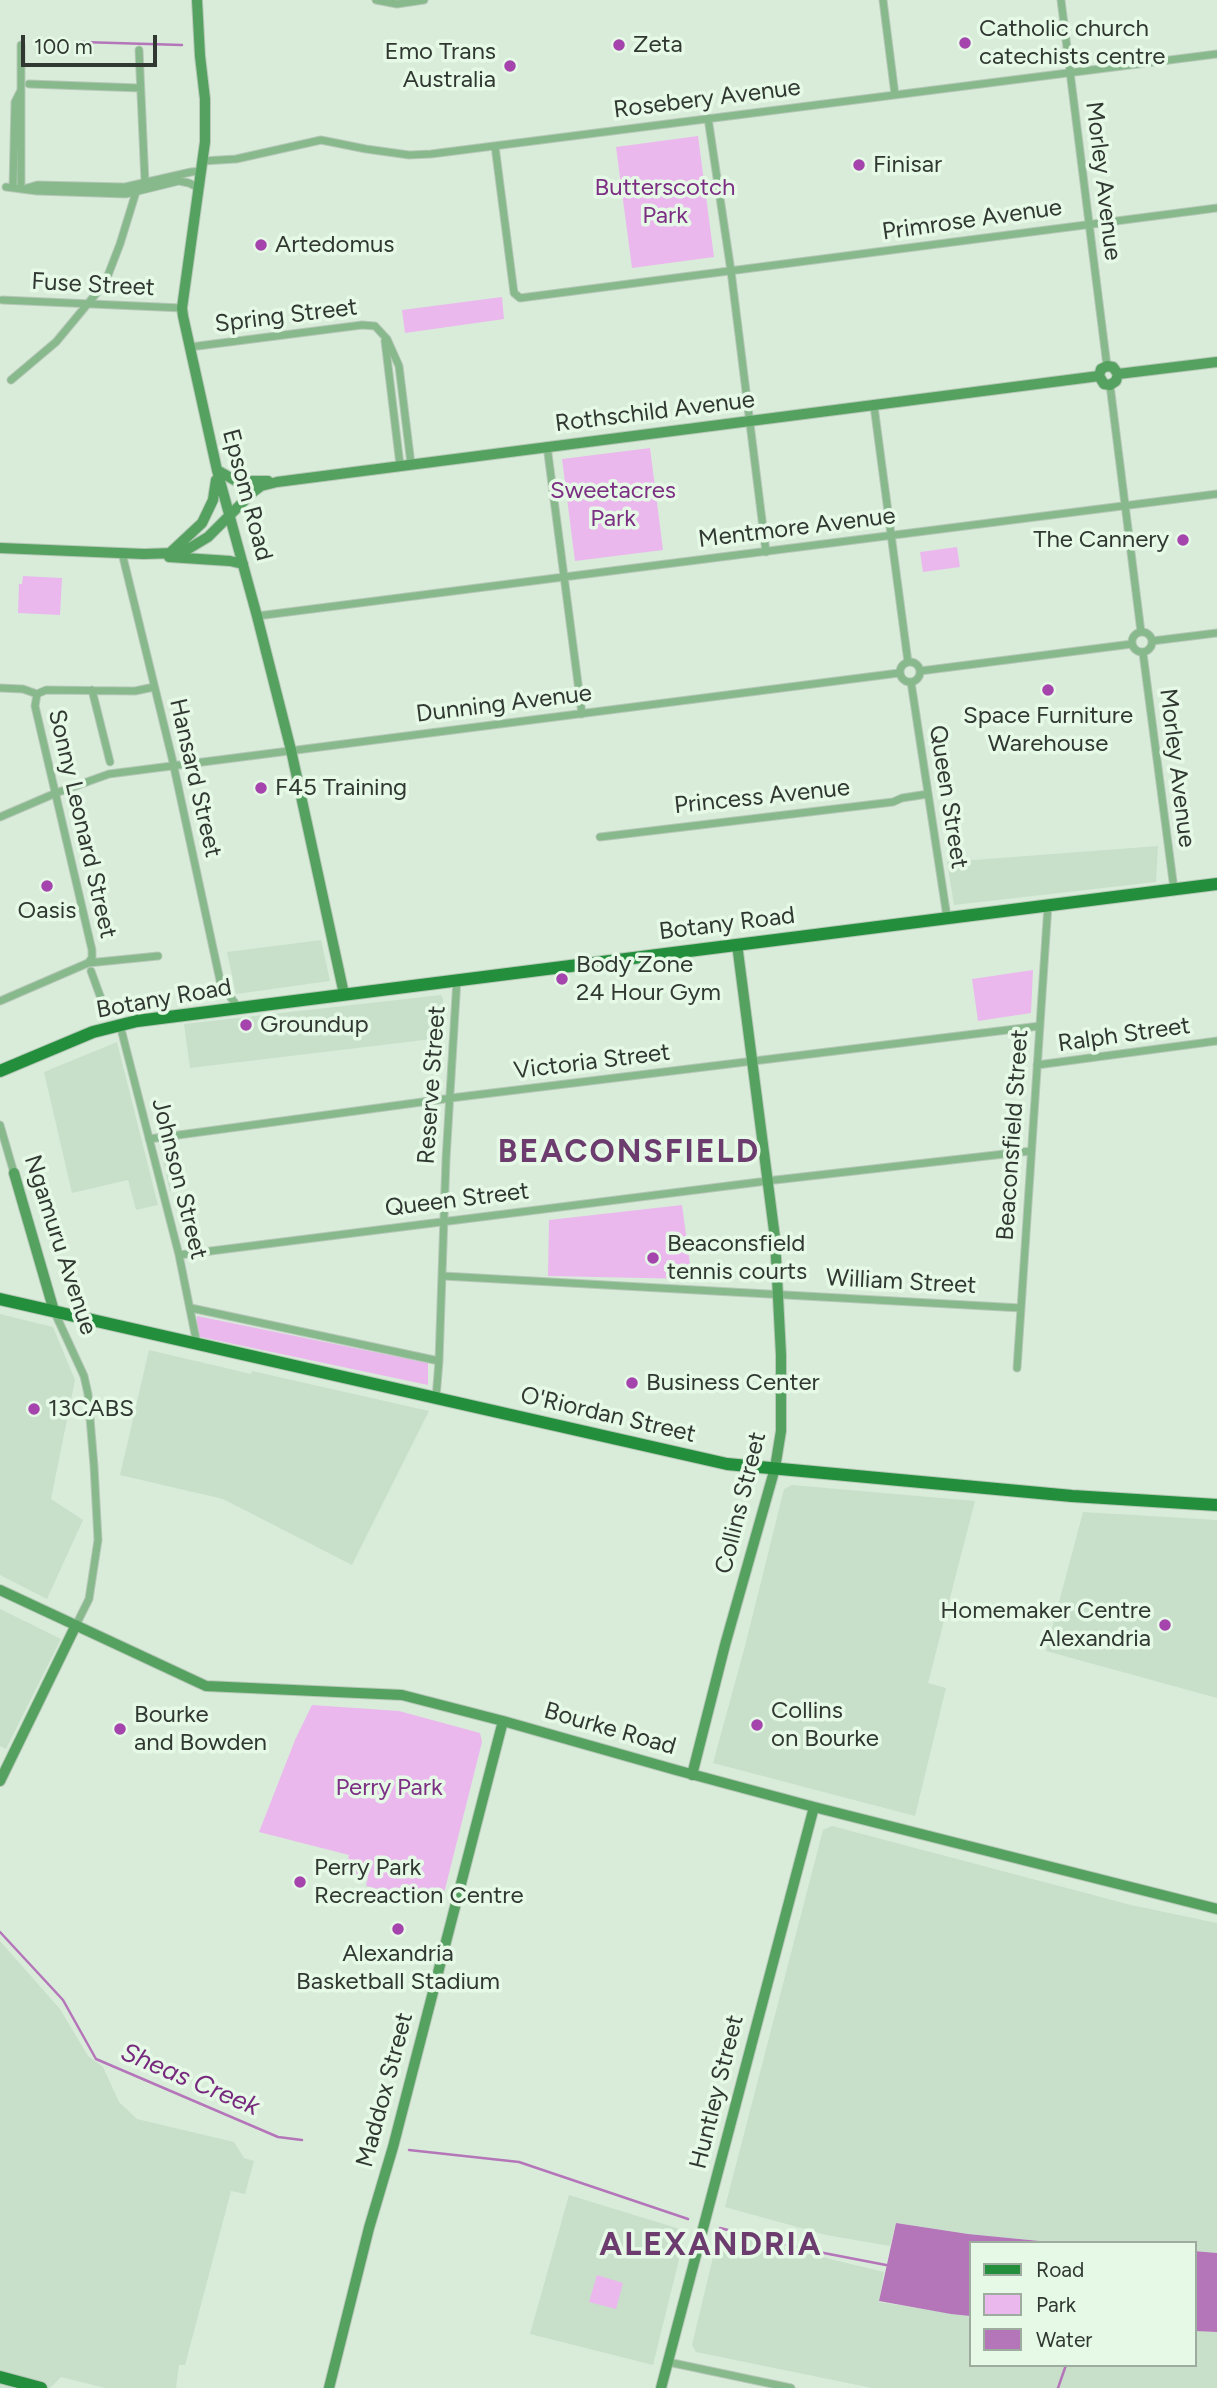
<!DOCTYPE html>
<html>
<head>
<meta charset="utf-8">
<style>
	body { margin:0 }
	#map { position:relative; width:1217px; height:2388px; overflow:hidden; background:#d9ecda; font-family:Figtree,sans-serif }
	canvas { display:block }
	.legend { position:absolute; left:969px; top:2241px; width:228px; height:126px; box-sizing:border-box; background:#e6f9e7; border:2px solid #9dac9e; margin:0; padding:9px 12px; list-style:none; font-size:21px; color:#303831 }
	.legend li { display:flex; align-items:center; gap:14px; height:35px }
	.legend b { width:35px; border:2px solid #9dac9e }
	.scale { position:absolute; left:21px; top:35px; width:136px; height:32px; box-sizing:border-box; border:4px solid #303831; border-top:0; padding-left:9px; font-size:21px; line-height:24px; white-space:nowrap; color:#303831; -webkit-text-stroke:5px #e6f9e7; paint-order:stroke }
</style>
</head>
<body>
<div id="map">
<canvas width="1217" height="2388"></canvas>
<ul class="legend">
<li><b style="height:9px;background:#238f3c"></b>Road</li>
<li><b style="height:19px;background:#eab8ed"></b>Park</li>
<li><b style="height:19px;background:#b475b9"></b>Water</li>
</ul>
<div class="scale">100 m</div>
</div>
<script>
const c = document.querySelector('canvas').getContext('2d');
c.lineJoin = 'round';
function fillPath(path, color) { c.fillStyle = color; c.fill(path, 'evenodd'); }
const toPath = rows => new Path2D(rows.map(r => 'M' + r).join(''));
function stroke(path, color, width, dash) { c.strokeStyle = color; c.lineWidth = width; c.lineCap = dash ? 'butt' : 'round'; c.setLineDash(dash || []); c.stroke(path); }
function label(font, color, halo, rows, align = 'center') {
  c.font = font + ' Figtree,sans-serif'; c.lineWidth = 7; c.setLineDash([]); c.textBaseline = 'middle'; c.strokeStyle = halo; c.fillStyle = color; for (const [text, x, y, turn = 0] of rows) {
    c.save(); c.translate(x, y); c.rotate((+turn || 0) * Math.PI / 180); c.textAlign = isNaN(turn) ? turn : align; if (halo) c.strokeText(text, 0, 0); c.fillText(text, 0, 0); c.restore();
  }
}
const built = toPath([
	[1158,846,1156,882,954,905,947,862],
	[321,940,330,981,236,994,227,952],
	[441,995,443,999,441,1038,190,1068,184,1024],
	[117,1042,158,1205,136,1210,128,1180,72,1193,44,1072],
	[178,1149,183,1190,170,1191,161,1151],
	[0,1314,53,1327,75,1380,51,1499,83,1520,47,1599,0,1575],
	[149,1350,251,1374,252,1371,429,1411,352,1565,223,1499,120,1475],
	[792,1485,975,1501,928,1683,946,1688,915,1816,713,1763,745,1646,784,1489],
	[1083,1512,1217,1520,1217,1698,1046,1651],
	[0,1609,61,1639,6,1749,0,1746],
	[832,1826,1131,1905,1217,1923,1217,2253,1194,2251,1194,2243,1060,2243,968,2234,896,2223,890,2246,826,2235,725,2207,823,1830],
	[0,1941,60,2009,88,2056,103,2067,119,2102,137,2119,234,2142,244,2158,254,2161,245,2194,231,2191,185,2365,179,2365,176,2387,178,2388,105,2388,61,2377,50,2388,0,2388],
	[569,2195,686,2231,653,2365,530,2334],
	[719,2232,884,2272,879,2302,970,2316,970,2365,1194,2365,1194,2331,1217,2332,1217,2388,872,2388,696,2352,692,2345]
]);
const green = toPath([
	[698,136,714,257,632,268,616,147],
	[502,297,504,319,405,333,402,310],
	[650,448,663,550,575,561,562,459],
	[957,547,960,567,923,572,920,552],
	[23,576,62,578,60,615,18,613,19,584,22,584],
	[1033,970,1031,1013,978,1021,972,979],
	[682,1205,692,1279,548,1276,549,1220],
	[197,1316,428,1363,428,1385,196,1336],
	[312,1705,399,1711,480,1733,482,1742,441,1905,366,1886,368,1877,346,1871,349,1855,259,1832,295,1740],
	[597,2275,623,2283,616,2309,589,2302]
]);
const water = toPath([
	[896,2223,968,2234,1060,2243,970,2243,970,2316,951,2314,879,2301],
	[1194,2251,1217,2253,1217,2332,1194,2331]
]);
const stream = toPath([
	[81,42,182,45],
	[0,1932,63,2000,96,2059,278,2137,302,2140],
	[409,2150,519,2162,688,2219],
	[720,2228,803,2249,886,2265],
	[1058,2388,1066,2365]
]);
const street = toPath([
	[376,0,397,4,424,0],
	[883,0,895,95],
	[1061,0,1107,366],
	[21,45,21,188],
	[139,50,145,182],
	[29,84,140,88],
	[708,118,731,271,766,552],
	[495,146,514,293,520,298,1217,208],
	[203,161,236,159,321,140,366,149,409,155,431,154,1217,54],
	[6,187,37,191,126,194,179,181,189,183,199,188],
	[13,187,15,102,20,92],
	[27,188,37,185,125,187,191,172,202,171],
	[2,300,182,308],
	[385,341,400,465],
	[190,347,362,325,375,326,387,339,399,366,411,464],
	[11,380,56,342,105,283,120,244,136,192,136,185],
	[1110,385,1141,632],
	[874,406,908,662],
	[547,446,582,714],
	[122,553,172,758,221,985,238,1007],
	[257,616,1217,494],
	'1132 642a10 10 0 1 1 20 0a10 10 0 1 1-20 0Z',
	[1152,641,1217,633],
	[1143,653,1174,889],
	'900 672a10 10 0 1 1 20 0a10 10 0 1 1-20 0Z',
	[920,671,1132,644],
	[911,682,947,917],
	[0,688,23,689,37,694,46,690,135,691,154,687],
	[92,690,110,762],
	[37,694,35,706,92,950,92,958,88,963],
	[0,817,56,793,109,774,899,673],
	[600,837,893,802,902,798,928,794],
	[91,971,107,1015],
	[0,1001,88,963,158,956],
	[120,1025,179,1255,197,1344],
	[1037,1065,1217,1041],
	[0,1125,14,1173],
	[149,1139,459,1097,1040,1026],
	[179,1255,775,1180,1031,1151],
	[443,1276,1021,1308],
	[191,1308,439,1361],
	[54,1311,84,1376,88,1394,94,1466,98,1540,89,1599,76,1625],
	[1017,1368,1048,905],
	[436,1398,439,1361,446,1159,457,979],
	[668,2362,791,2388]
]);
const secondary = toPath([
	[197,0,200,56,205,99,205,142,182,308,183,316,217,470,257,616,291,750,344,994],
	[1118,374,1217,362],
	[1099,376,1104,384,1110,385,1116,381,1118,374],
	[1099,376,1101,369,1107,366,1113,367,1118,374],
	[217,470,236,481,268,481],
	[0,548,144,554,174,553,188,549,208,537,253,492,261,486,277,482,1099,376],
	[171,552,202,523,213,500,216,480],
	[169,557,230,561,243,564],
	[14,1173,54,1311],
	[0,1590,206,1686,402,1695,503,1721,676,1770,814,1807,1217,1909],
	[692,1775,725,1645,775,1468,781,1431,781,1355,775,1238,737,944],
	[0,1781,76,1625],
	[329,2388,369,2228,393,2147,503,1721],
	[661,2388,814,1807]
]);
const primary = toPath([
	[0,1071,93,1032,137,1021,1217,884],
	[0,1299,727,1464,1072,1496,1217,1505],
	[0,2377,41,2388]
]);
const markers = [
	[965,43,7,"#a444ac"],
	[619,45,7,"#a444ac"],
	[510,66,7,"#a444ac"],
	[859,165,7,"#a444ac"],
	[261,245,7,"#a444ac"],
	[1183,540,7,"#a444ac"],
	[1048,690,7,"#a444ac"],
	[261,788,7,"#a444ac"],
	[47,886,7,"#a444ac"],
	[562,979,7,"#a444ac"],
	[246,1025,7,"#a444ac"],
	[653,1258,7,"#a444ac"],
	[632,1383,7,"#a444ac"],
	[34,1409,7,"#a444ac"],
	[1165,1625,7,"#a444ac"],
	[757,1725,7,"#a444ac"],
	[120,1729,7,"#a444ac"],
	[300,1882,7,"#a444ac"],
	[398,1929,7,"#a444ac"]
];
const poiNames = [
	["Catholic church",979,29],
	["catechists centre",979,57],
	["Zeta",633,45],
	["Emo Trans",496,52,"right"],
	["Australia",496,80,"right"],
	["Finisar",873,165],
	["Artedomus",275,245],
	["The Cannery",1169,540,"right"],
	["Space Furniture",1048,716,"center"],
	["Warehouse",1048,744,"center"],
	["F45 Training",275,788],
	["Oasis",47,911,"center"],
	["Body Zone",576,965],
	["24 Hour Gym",576,993],
	["Groundup",260,1025],
	["Beaconsfield",667,1244],
	["tennis courts",667,1272],
	["Business Center",646,1383],
	["13CABS",48,1409],
	["Homemaker Centre",1151,1611,"right"],
	["Alexandria",1151,1639,"right"],
	["Collins",771,1711],
	["on Bourke",771,1739],
	["Bourke",134,1715],
	["and Bowden",134,1743],
	["Perry Park",314,1868],
	["Recreaction Centre",314,1896],
	["Alexandria",398,1954,"center"],
	["Basketball Stadium",398,1982,"center"]
];
const streetNames = [
	["Rosebery Avenue",707,99,-7],
	["Morley Avenue",1103,181,83],
	["Primrose Avenue",972,220,-8],
	["Fuse Street",93,285,3],
	["Spring Street",286,316,-7],
	["Rothschild Avenue",655,412,-7],
	["Epsom Road",247,495,75],
	["Mentmore Avenue",797,528,-7],
	["Dunning Avenue",504,704,-7],
	["Morley Avenue",1177,768,83],
	["Hansard Street",195,778,77],
	["Princess Avenue",762,797,-6],
	["Queen Street",948,797,81],
	["Sonny Leonard Street",82,824,77],
	["Botany Road",727,924,-7],
	["Botany Road",164,999,-10],
	["Ralph Street",1124,1035,-8],
	["Victoria Street",592,1062,-7],
	["Reserve Street",432,1085,-86],
	["Beaconsfield Street",1013,1135,-86],
	["Johnson Street",179,1179,76],
	["Queen Street",457,1200,-7],
	["Ngamuru Avenue",60,1245,72],
	["William Street",901,1282,3],
	["O'Riordan Street",608,1415,13],
	["Collins Street",741,1503,-76],
	["Bourke Road",610,1729,16],
	["Maddox Street",385,2090,-75],
	["Huntley Street",717,2092,-76]
];
const parkNames = [
	["Butterscotch",665,188],
	["Park",665,216],
	["Sweetacres",613,491],
	["Park",613,519],
	["Perry Park",389,1788]
];
const waterNames = [
	["Sheas Creek",190,2080,23]
];
const districtNames = [
	["BEACONSFIELD",629,1153],
	["ALEXANDRIA",711,2246]
];
fillPath(built, '#c8e0ca');
fillPath(green, '#eab8ed');
fillPath(water, '#b475b9');
stroke(stream, '#b475b9', 2.5);
stroke(street, '#b7c8b8', 9);
stroke(secondary, '#b7c8b8', 12);
stroke(primary, '#b7c8b8', 14);
stroke(street, '#88b98c', 7);
stroke(secondary, '#55a15f', 10);
stroke(primary, '#238f3c', 12);
for (const [x, y, r, color] of markers) { const dot = new Path2D(); dot.arc(x, y, r, 0, 2 * Math.PI); c.fillStyle = color; c.fill(dot); stroke(dot, '#e6f9e7', 2.5); }
label('24px', '#303831', '#e6f9e7', poiNames, 'left');
label('24px', '#303831', '#e6f9e7', streetNames);
label('24px', '#7c2f83', '#e6f9e7', parkNames);
label('italic 26px', '#76297d', '#e6f9e7', waterNames);
c.letterSpacing = '2px';
label('bold 32px', '#6c3c6f', '#e6f9e7', districtNames);
c.letterSpacing = '0px';
</script>
</body>
</html>
